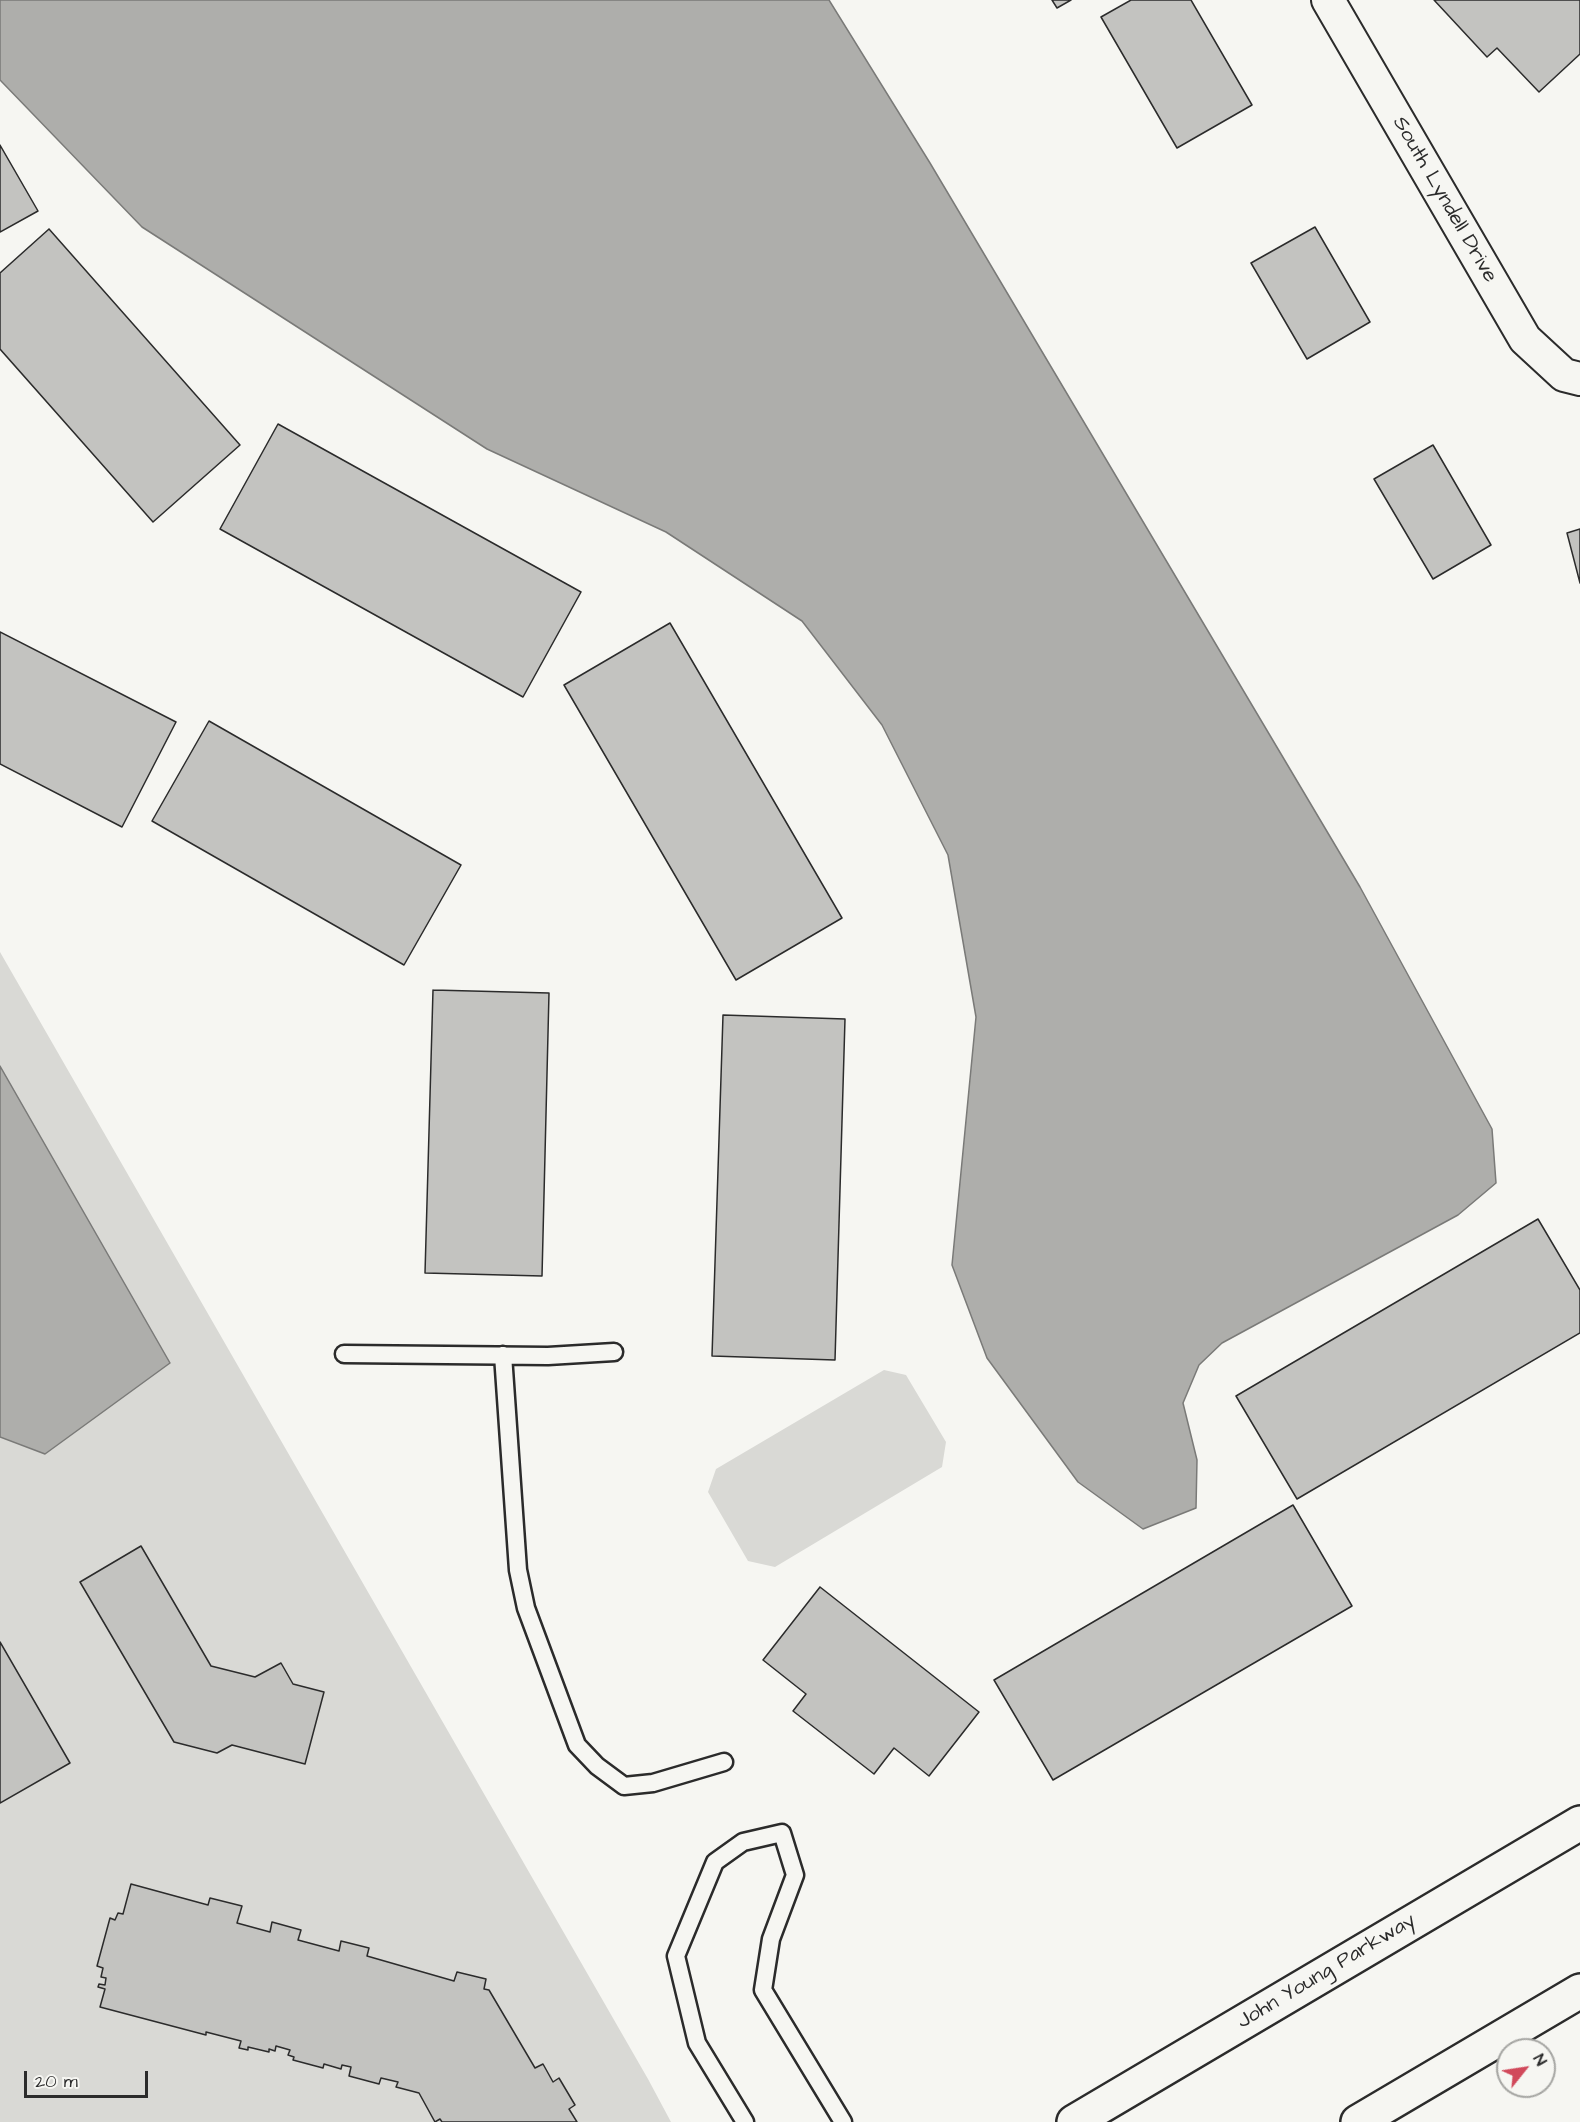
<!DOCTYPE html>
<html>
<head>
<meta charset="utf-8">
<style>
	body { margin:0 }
	#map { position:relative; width:1580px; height:2122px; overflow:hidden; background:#f6f6f2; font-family:"Architects Daughter",sans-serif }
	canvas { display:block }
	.north { position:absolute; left:1496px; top:2038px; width:60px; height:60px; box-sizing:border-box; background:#f6f6f2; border:2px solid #a5a5a2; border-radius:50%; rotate:60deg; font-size:16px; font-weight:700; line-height:24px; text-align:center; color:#2b2b2b }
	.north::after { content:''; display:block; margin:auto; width:21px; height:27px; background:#d1495b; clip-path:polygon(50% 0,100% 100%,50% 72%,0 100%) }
	.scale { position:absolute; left:24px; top:2071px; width:124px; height:27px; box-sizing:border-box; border:3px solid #2b2b2b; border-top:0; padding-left:8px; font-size:18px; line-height:21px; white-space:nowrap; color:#2b2b2b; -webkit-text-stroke:4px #f6f6f2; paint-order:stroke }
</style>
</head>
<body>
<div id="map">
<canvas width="1580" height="2122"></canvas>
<div class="north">N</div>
<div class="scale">20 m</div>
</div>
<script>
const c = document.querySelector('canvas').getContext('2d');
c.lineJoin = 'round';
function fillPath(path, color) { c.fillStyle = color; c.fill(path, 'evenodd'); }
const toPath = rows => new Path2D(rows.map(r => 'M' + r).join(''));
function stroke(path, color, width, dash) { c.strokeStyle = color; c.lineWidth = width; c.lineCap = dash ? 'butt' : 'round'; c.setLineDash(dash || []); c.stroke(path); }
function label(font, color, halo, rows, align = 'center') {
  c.font = font + ' "Architects Daughter",sans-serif'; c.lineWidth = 5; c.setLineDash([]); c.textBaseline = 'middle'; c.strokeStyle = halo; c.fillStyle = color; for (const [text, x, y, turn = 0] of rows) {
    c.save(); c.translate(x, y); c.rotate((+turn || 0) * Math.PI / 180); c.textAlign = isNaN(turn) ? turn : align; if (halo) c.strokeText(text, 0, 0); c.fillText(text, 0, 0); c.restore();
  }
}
const green = toPath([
	[0,952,648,2079,671,2122,0,2122],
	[884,1370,906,1375,946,1442,942,1467,775,1567,748,1561,708,1492,716,1469]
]);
const water = toPath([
	[0,0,829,0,930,163,1360,887,1492,1129,1496,1183,1458,1215,1222,1343,1199,1365,1183,1403,1197,1460,1196,1508,1143,1529,1078,1482,987,1358,952,1265,976,1017,948,855,882,725,802,621,666,532,487,449,142,227,0,80,0,0],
	[0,1066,170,1363,45,1454,0,1437,0,1066]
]);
const building = toPath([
	[1052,0,1071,0,1057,8,1052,0],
	[1131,0,1191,0,1252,105,1177,148,1101,17,1131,0],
	[1434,0,1580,0,1580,54,1539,92,1497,48,1487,57,1434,0],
	[0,145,38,211,0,232,0,145],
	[1315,227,1370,322,1307,359,1251,263,1315,227],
	[49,229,240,445,153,522,0,349,0,273,49,229],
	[278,424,581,592,523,697,220,529,278,424],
	[1433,445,1491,545,1433,579,1374,479,1433,445],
	[1580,529,1580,583,1567,533,1580,529],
	[670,623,842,918,736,980,564,685,670,623],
	[0,632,176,722,122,827,0,764,0,632],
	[209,721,461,865,404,965,152,821,209,721],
	[433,990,549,993,542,1276,425,1273,433,990],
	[723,1015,845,1019,835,1360,712,1356,723,1015],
	[1538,1219,1580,1290,1580,1333,1297,1499,1236,1396,1538,1219],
	[1293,1505,1352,1606,1053,1780,994,1680,1293,1505],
	[141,1546,211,1666,255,1677,281,1663,293,1684,324,1692,305,1764,232,1745,217,1753,174,1742,80,1582,141,1546],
	[820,1587,979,1712,929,1776,894,1748,874,1774,793,1711,806,1694,763,1660,820,1587],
	[0,1642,70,1763,0,1803,0,1642],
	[131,1884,208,1905,210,1898,242,1906,237,1923,270,1932,272,1922,301,1930,298,1940,339,1951,341,1941,369,1948,367,1956,454,1981,457,1972,486,1979,484,1989,489,1990,535,2068,543,2064,553,2082,559,2078,575,2105,569,2109,577,2122,442,2122,440,2119,435,2122,419,2093,396,2087,398,2082,381,2078,379,2084,349,2076,351,2067,342,2065,341,2069,324,2064,323,2068,293,2060,294,2057,288,2055,290,2050,276,2046,275,2051,269,2049,269,2052,248,2047,248,2050,239,2048,241,2041,206,2032,206,2035,100,2007,105,1989,98,1987,99,1984,105,1985,106,1978,101,1977,103,1968,97,1966,110,1918,115,1920,118,1913,123,1914,131,1884]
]);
const service = toPath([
	[344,1354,548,1356,614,1352],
	[503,1355,518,1570,526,1608,577,1745,597,1766,624,1786,653,1783,724,1762],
	[745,2122,697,2043,676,1956,715,1862,743,1842,782,1833,795,1875,771,1939,763,1990,843,2122]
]);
const minor = toPath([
	[1328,0,1525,339,1564,375,1580,379]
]);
const trunk = toPath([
	[1074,2122,1580,1823],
	[1358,2122,1580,1991]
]);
const streetNames = [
	["South Lyndell Drive",1444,200,60],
	["John Young Parkway",1327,1972,-31]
];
fillPath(green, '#d9d9d5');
fillPath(water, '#aeaeab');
stroke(water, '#7a7a78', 1.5);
fillPath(building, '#c3c3c0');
stroke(building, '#2b2b2b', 1.5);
stroke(service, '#2b2b2b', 21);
stroke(minor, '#2b2b2b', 36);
stroke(trunk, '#2b2b2b', 38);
stroke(service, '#f6f6f2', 16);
stroke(minor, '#f6f6f2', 32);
stroke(trunk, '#f6f6f2', 33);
label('21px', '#2b2b2b', '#f6f6f2', streetNames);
</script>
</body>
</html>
